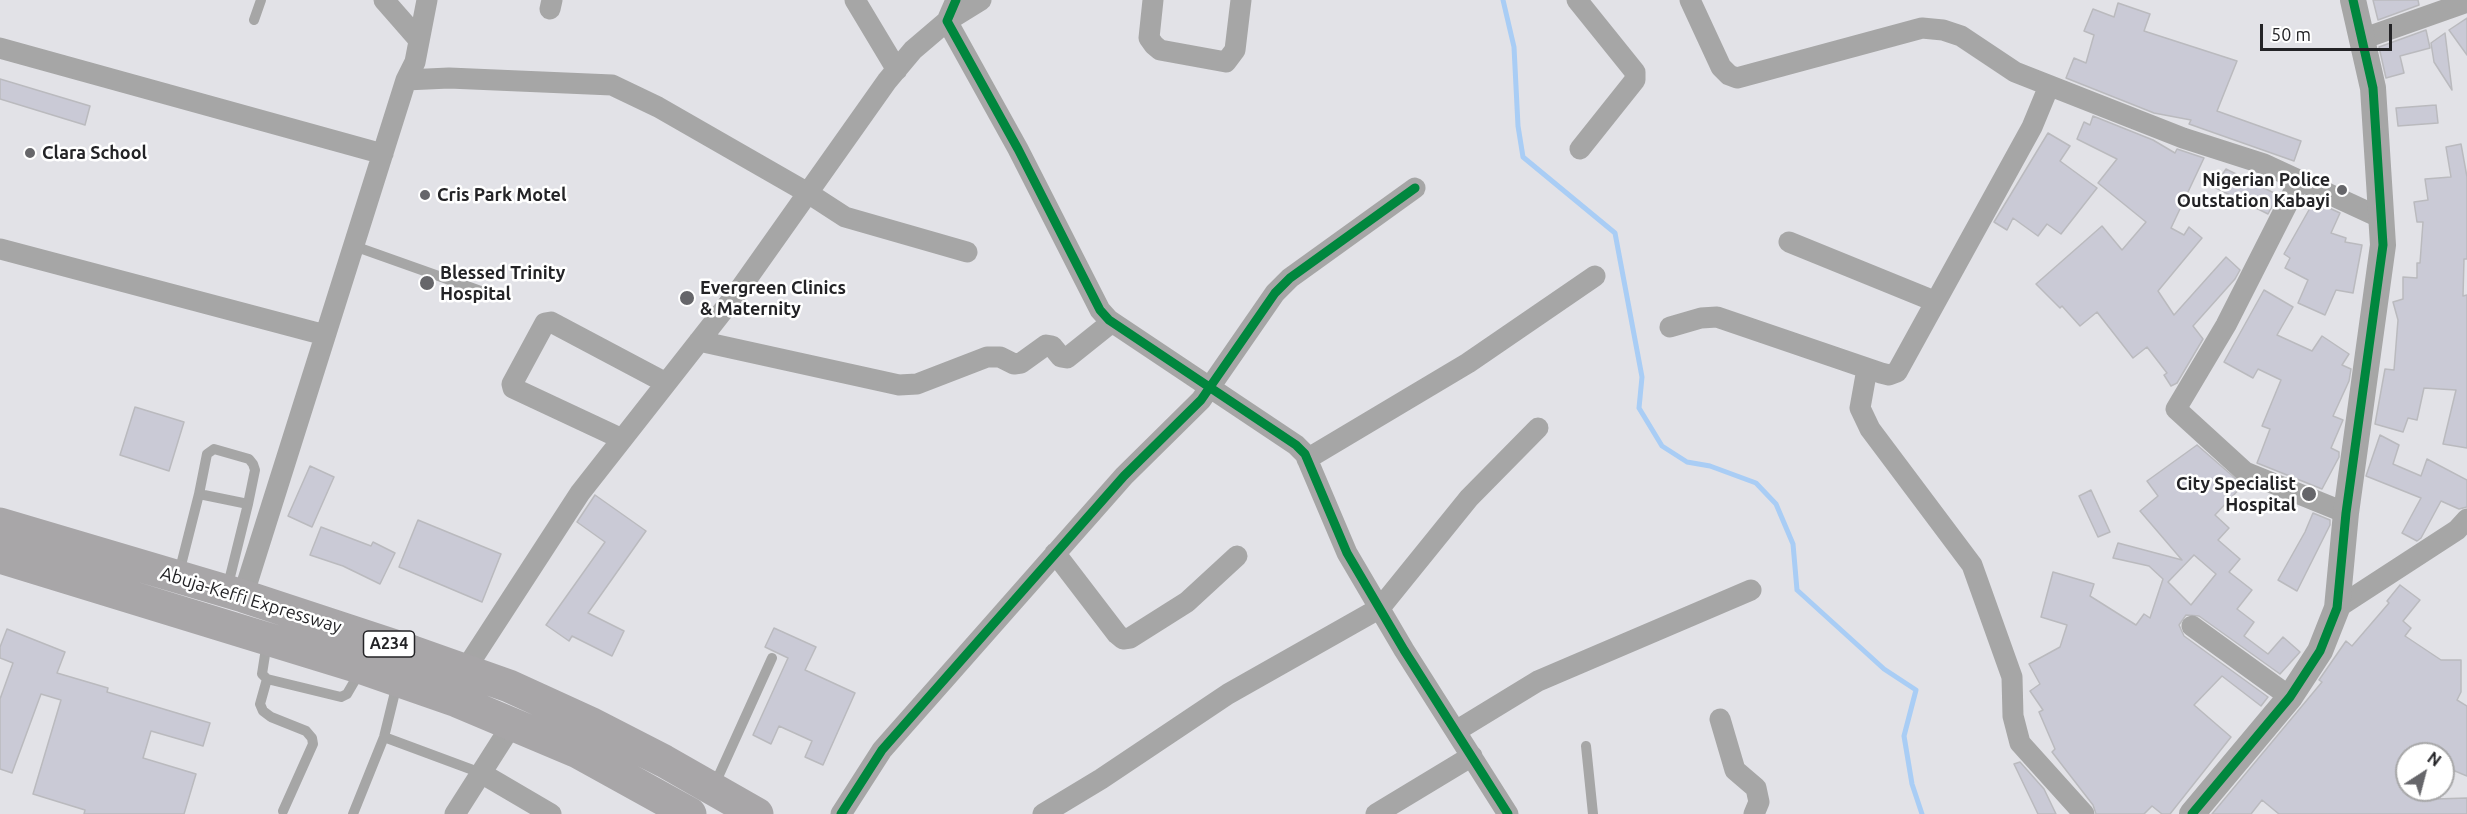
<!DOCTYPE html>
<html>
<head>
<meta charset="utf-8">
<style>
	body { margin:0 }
	#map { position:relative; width:2467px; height:814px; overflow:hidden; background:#e2e2e7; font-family:Ubuntu,sans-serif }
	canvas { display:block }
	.north { position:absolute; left:2395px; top:742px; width:60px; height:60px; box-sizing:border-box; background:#fff; border:2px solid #a7a7a8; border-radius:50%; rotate:36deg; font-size:16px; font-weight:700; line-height:24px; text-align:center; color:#232326 }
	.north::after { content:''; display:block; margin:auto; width:21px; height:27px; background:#66666a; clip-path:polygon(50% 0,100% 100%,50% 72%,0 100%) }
	.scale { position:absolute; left:2260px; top:24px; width:132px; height:27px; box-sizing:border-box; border:3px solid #232326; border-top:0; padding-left:8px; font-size:18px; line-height:21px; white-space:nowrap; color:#232326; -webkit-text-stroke:4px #fff; paint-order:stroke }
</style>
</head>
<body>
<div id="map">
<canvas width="2467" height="814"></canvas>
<div class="north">N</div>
<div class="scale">50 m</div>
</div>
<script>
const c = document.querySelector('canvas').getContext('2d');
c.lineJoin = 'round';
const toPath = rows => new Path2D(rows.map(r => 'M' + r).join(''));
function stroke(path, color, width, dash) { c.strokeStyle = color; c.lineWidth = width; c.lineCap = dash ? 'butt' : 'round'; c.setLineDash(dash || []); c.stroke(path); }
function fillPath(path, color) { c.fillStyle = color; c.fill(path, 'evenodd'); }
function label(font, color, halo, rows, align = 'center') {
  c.font = font + ' Ubuntu,sans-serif'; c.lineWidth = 5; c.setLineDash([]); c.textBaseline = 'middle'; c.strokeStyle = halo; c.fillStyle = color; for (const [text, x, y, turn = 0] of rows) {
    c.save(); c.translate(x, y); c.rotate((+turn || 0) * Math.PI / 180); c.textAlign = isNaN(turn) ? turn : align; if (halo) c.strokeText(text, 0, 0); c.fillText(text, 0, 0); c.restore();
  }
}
const stream = toPath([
	[1503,0,1514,47,1518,126,1523,157,1615,233,1642,377,1639,408,1662,446,1687,462,1710,466,1756,483,1776,504,1793,544,1797,590,1884,669,1916,690,1904,736,1912,784,1922,814]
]);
const building = toPath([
	[2373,0,2418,0,2419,5,2378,20,2373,0],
	[2118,3,2150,14,2144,31,2237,61,2217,111,2301,141,2294,161,2189,124,2191,120,2154,113,2066,78,2074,58,2086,63,2094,35,2084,31,2093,9,2114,17,2118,3],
	[2467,18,2467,55,2449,30,2467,18],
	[2426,30,2430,48,2400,56,2404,73,2386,78,2379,47,2426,30],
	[2445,33,2452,90,2434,62,2431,43,2445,33],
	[0,79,90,106,85,125,0,99,0,79],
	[2436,105,2438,123,2398,126,2396,108,2436,105],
	[2093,116,2153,140,2175,153,2177,149,2204,158,2171,228,2184,235,2189,227,2202,238,2158,291,2174,315,2226,257,2240,270,2235,279,2193,326,2203,339,2177,383,2171,386,2164,375,2167,373,2147,347,2133,358,2097,312,2080,326,2062,306,2060,308,2036,284,2102,226,2122,250,2146,222,2098,183,2117,159,2077,139,2084,122,2090,125,2093,116],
	[2048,133,2070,146,2060,161,2097,188,2061,234,2047,224,2038,236,2013,218,2007,230,1994,222,2048,133],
	[2461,144,2467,177,2467,259,2464,259,2463,296,2467,295,2467,448,2443,444,2456,390,2424,388,2417,420,2408,418,2403,432,2375,424,2385,369,2394,370,2398,320,2393,302,2403,299,2403,277,2417,278,2417,263,2420,263,2423,222,2417,222,2414,202,2428,200,2425,179,2451,177,2446,147,2461,144],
	[2226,169,2278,195,2268,214,2214,187,2226,169],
	[2314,201,2340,213,2331,233,2346,238,2345,242,2362,245,2353,293,2336,290,2325,315,2298,303,2308,280,2285,268,2290,258,2284,254,2314,201],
	[2264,290,2293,307,2277,335,2312,351,2322,336,2349,354,2342,365,2351,369,2349,381,2333,416,2343,420,2331,448,2339,452,2339,457,2322,489,2257,463,2270,429,2262,426,2281,380,2258,369,2253,378,2224,362,2264,290],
	[135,407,184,422,169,471,120,455,135,407],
	[2380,435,2399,445,2393,464,2421,476,2427,459,2467,480,2467,507,2459,509,2441,501,2421,538,2417,541,2402,533,2421,498,2366,476,2380,435],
	[2197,445,2243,485,2215,515,2229,528,2218,540,2240,559,2229,572,2252,590,2237,609,2254,622,2244,636,2268,654,2283,637,2300,652,2280,674,2199,616,2186,615,2179,625,2184,636,2268,697,2261,706,2222,676,2194,705,2231,737,2170,814,2162,814,2152,806,2144,814,2096,814,2093,805,2052,752,2055,749,2039,712,2043,710,2030,691,2040,684,2029,664,2060,647,2067,625,2041,617,2053,572,2094,584,2090,596,2136,625,2144,614,2150,618,2163,579,2149,566,2113,558,2118,543,2182,560,2140,511,2158,496,2147,481,2197,445],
	[2194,555,2216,574,2191,605,2168,582,2194,555],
	[310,466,334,477,312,527,288,516,310,466],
	[2091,490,2110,532,2098,537,2079,496,2091,490],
	[595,495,646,531,588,613,624,631,612,656,572,636,569,641,546,625,605,542,577,522,595,495],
	[2313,513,2330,520,2330,525,2297,591,2278,580,2305,532,2313,513],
	[418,520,501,554,482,602,399,567,418,520],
	[321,527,371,546,373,542,395,553,380,584,343,566,310,555,321,527],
	[2400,585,2420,600,2403,621,2411,628,2405,636,2441,660,2461,660,2461,692,2457,700,2467,706,2467,776,2443,766,2443,754,2407,754,2407,790,2415,790,2411,795,2435,794,2436,799,2467,798,2467,814,2279,814,2262,800,2251,814,2212,814,2322,682,2319,680,2346,641,2352,646,2389,603,2387,601,2400,585],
	[774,628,816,647,805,670,855,693,823,765,805,757,812,741,779,726,771,744,753,735,788,658,765,647,774,628],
	[7,629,65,652,57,673,108,688,107,692,210,723,203,746,151,731,143,758,196,774,184,814,84,814,85,810,33,794,61,700,41,694,12,773,0,769,0,699,13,663,0,658,0,647,7,629],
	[2020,762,2044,789,2056,814,2038,814,2014,764,2020,762]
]);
const service = toPath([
	[254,20,261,0],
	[354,246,492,295],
	[199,494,207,454,214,449,249,459,253,464,255,470,248,504],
	[179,573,199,494,248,504,227,589],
	[267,642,262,674,267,679,341,697,347,694,361,670],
	[267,679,260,704,263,711,271,717,306,731,312,738,313,744,283,811],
	[384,737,481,773],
	[1586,746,1593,814],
	[714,786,772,658],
	[353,814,384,737,397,684]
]);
const minor = toPath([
	[384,0,419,40],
	[855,0,897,70],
	[956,0,947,21,1018,149,1100,310,1109,320,1296,445,1305,454,1347,553,1404,650,1508,814],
	[1153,0,1149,38,1154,45,1160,50,1226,62,1235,50,1241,0],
	[1577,0,1635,72,1635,80,1580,149],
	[1690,0,1721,67,1729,75,1737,78,1922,28,1943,30,1961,36,2015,72,2183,138,2264,164,2381,218],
	[550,9,552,0],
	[2362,39,2467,2],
	[0,48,383,154],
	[406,80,449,78,612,85,658,107,808,193,845,217,967,252],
	[2299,181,2226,325,2176,409,2245,472,2346,513],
	[1789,242,1934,301],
	[0,249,325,335],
	[1670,327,1701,318,1717,317,1881,373,1889,375,1897,372,2032,127,2049,86],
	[699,341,899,385,917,384,987,357,1000,357,1014,364,1021,363,1046,345,1052,346,1061,357,1067,358,1112,322],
	[1867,369,1860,408,1870,429,1972,565,2012,677,2013,716,2020,743,2084,814],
	[622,439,513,388,512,384,545,323,551,322,666,383],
	[1307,459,1468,363,1595,276],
	[1055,553,1117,634,1123,639,1130,638,1187,602,1237,556],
	[243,596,406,80,415,62,427,0],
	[2337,608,2457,530,2467,519],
	[2192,626,2290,697],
	[465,670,580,493,737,293,887,81,913,50,947,21,981,0],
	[1720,719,1735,770,1756,788,1759,802,1754,814],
	[1456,731,1538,681,1751,590],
	[481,773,551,814],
	[455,814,513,723],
	[841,814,882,750,1124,476,1201,400,1275,293,1290,278,1415,188],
	[1043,814,1101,779,1228,694,1380,608,1469,498,1538,428],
	[1376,814,1472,756]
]);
const tertiary = toPath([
	[2192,814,2290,697,2320,651,2337,608,2346,513,2383,245,2373,88,2353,0]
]);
const trunk = toPath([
	[0,524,243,596,413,652,509,686,590,723,664,761,757,814],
	[0,557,362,668,457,701,578,752,690,814]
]);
const cycleway = toPath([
	[956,0,947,21,1018,149,1100,310,1109,320,1296,445,1305,454,1347,553,1404,650,1508,814],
	[841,814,882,750,1124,476,1201,400,1275,293,1290,278,1415,188],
	[2192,814,2290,697,2320,651,2337,608,2346,513,2383,245,2373,88,2353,0]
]);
const markers = [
	[30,153,6,"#66666a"],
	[2342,190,6,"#66666a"],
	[425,195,6,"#66666a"],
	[427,283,8,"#66666a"],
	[687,298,8,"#66666a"],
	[2309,494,8,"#66666a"]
];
const shields = [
	[389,644,51]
];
const shieldNames = [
	["A234",389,644]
];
const poiNames = [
	["Clara School",42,153],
	["Nigerian Police",2330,180,"right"],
	["Outstation Kabayi",2330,201,"right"],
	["Cris Park Motel",437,195],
	["Blessed Trinity",440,273],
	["Hospital",440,294],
	["Evergreen Clinics",700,288],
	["& Maternity",700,309],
	["City Specialist",2296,484,"right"],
	["Hospital",2296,505,"right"]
];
const streetNames = [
	["Abuja-Keffi Expressway",251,600,17]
];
stroke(stream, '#a9cdf5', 5);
fillPath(building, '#cacad6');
stroke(building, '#bababe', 1.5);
stroke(service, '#a6a6a6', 10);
stroke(minor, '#a6a6a6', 21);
stroke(tertiary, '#a6a6a6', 26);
stroke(trunk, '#a8a6a8', 33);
stroke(cycleway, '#00873e', 9);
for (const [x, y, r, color] of markers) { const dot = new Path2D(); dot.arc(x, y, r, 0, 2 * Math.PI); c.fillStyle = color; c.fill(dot); stroke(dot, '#fff', 2); }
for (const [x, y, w] of shields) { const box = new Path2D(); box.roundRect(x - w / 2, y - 13, w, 26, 4.5); c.fillStyle = '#fff'; c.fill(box); stroke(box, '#232326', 1.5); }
label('bold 16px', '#232326', null, shieldNames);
label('bold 18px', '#232326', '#fff', poiNames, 'left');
label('18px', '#232326', '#fff', streetNames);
</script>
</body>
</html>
